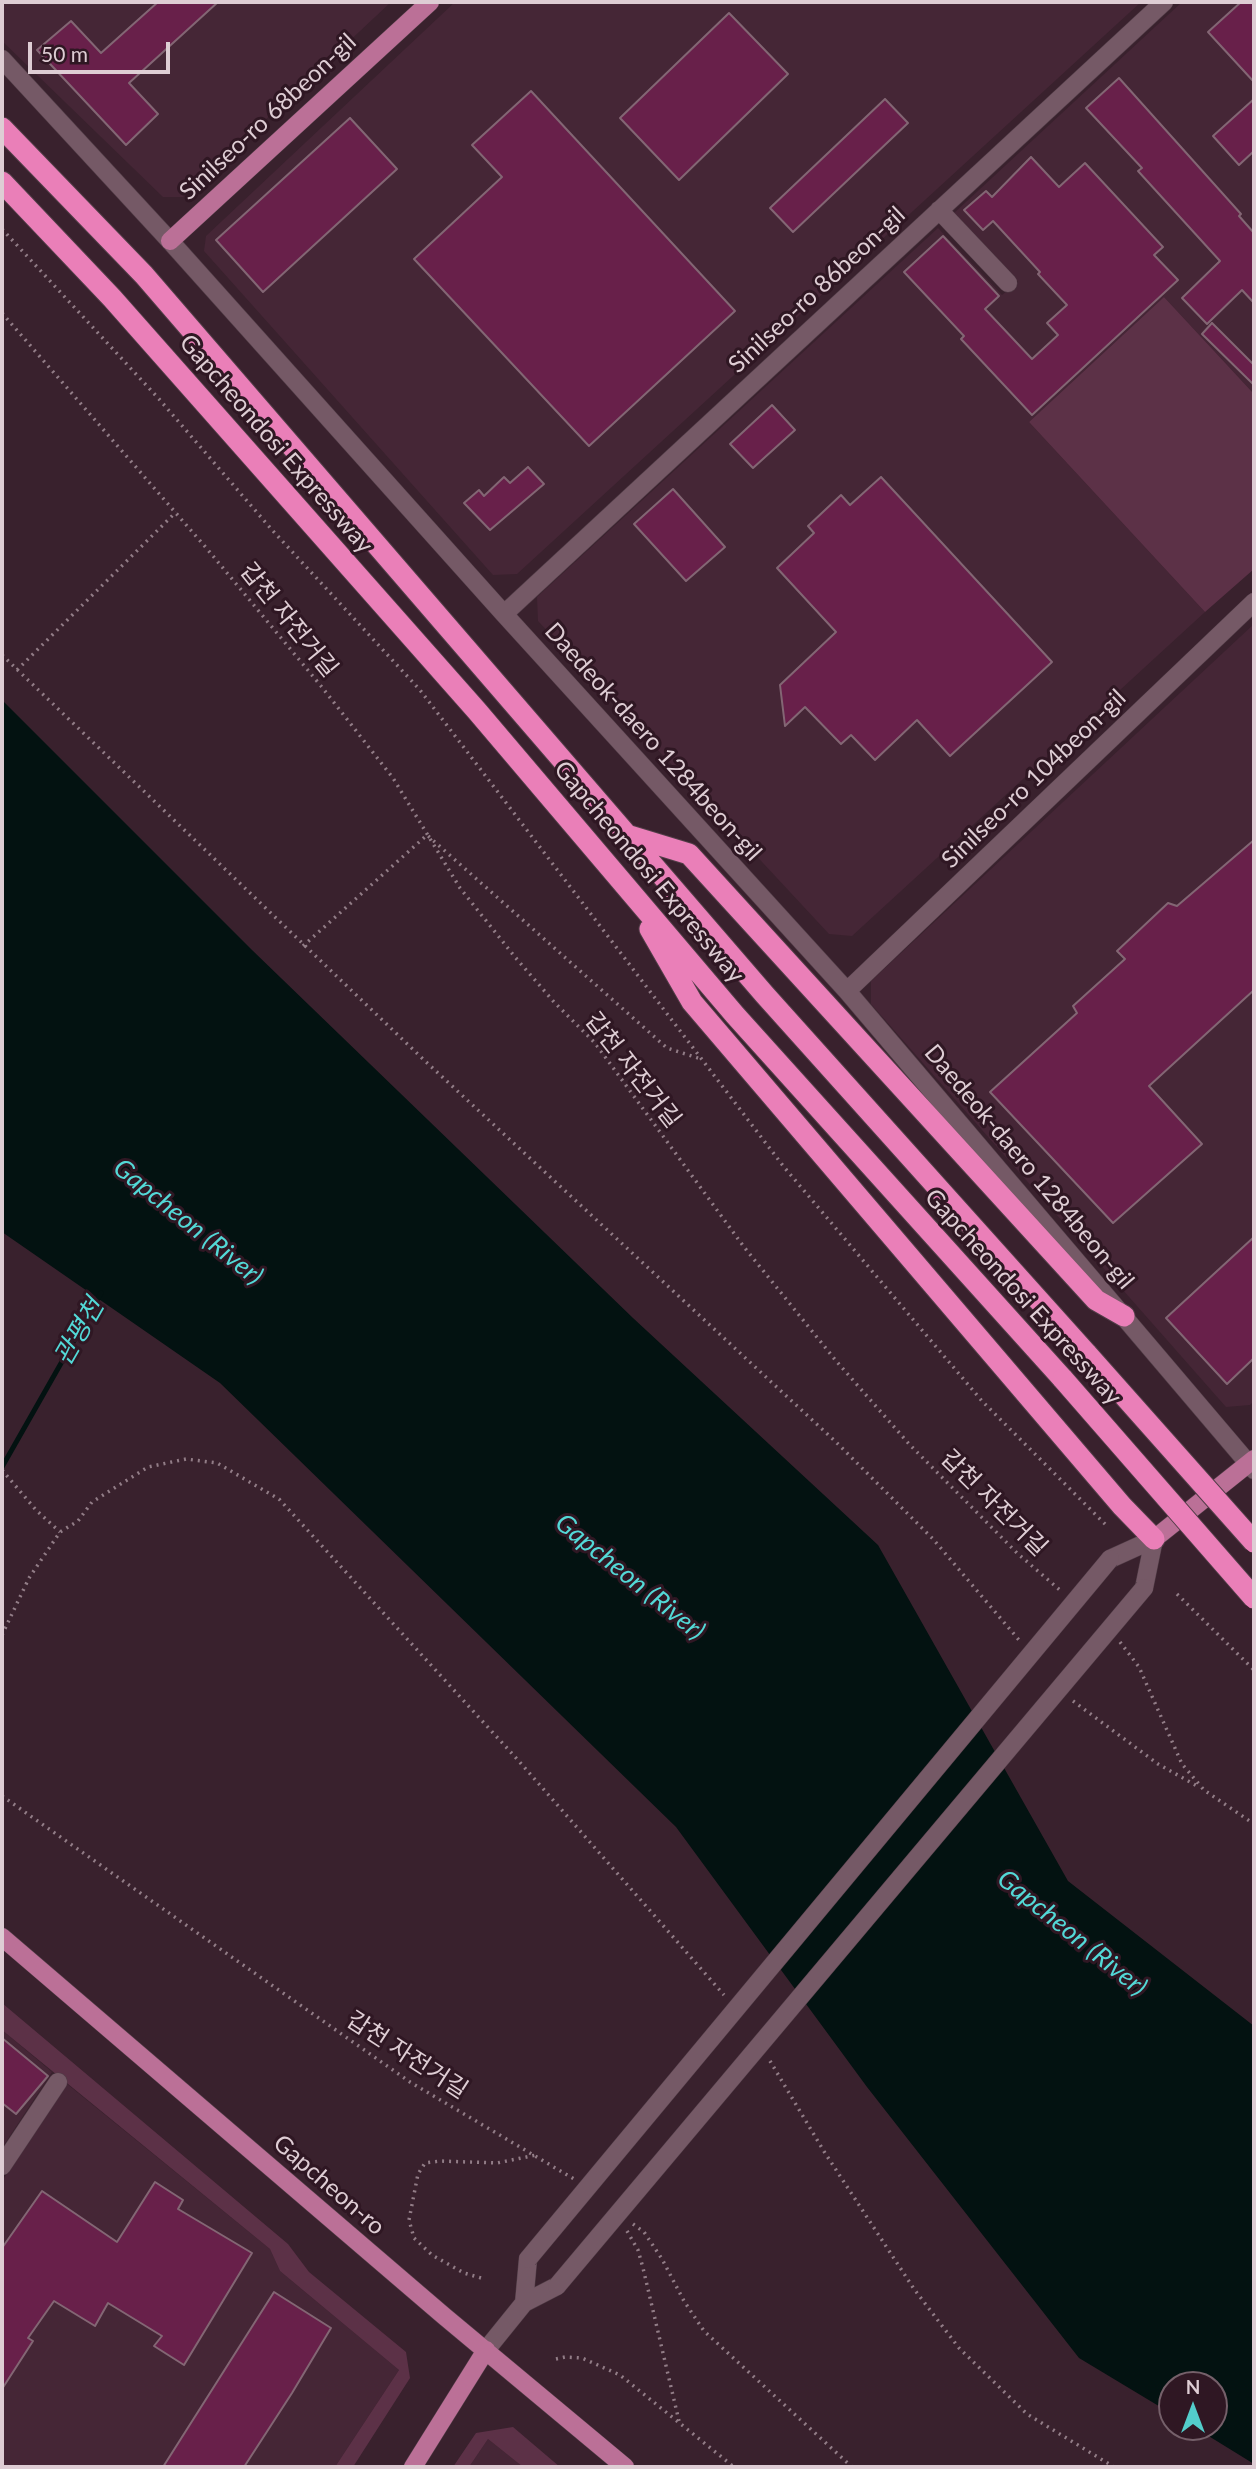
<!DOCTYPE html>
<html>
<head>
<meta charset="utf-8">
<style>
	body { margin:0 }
	#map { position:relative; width:1256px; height:2469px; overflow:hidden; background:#39212d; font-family:Lato,sans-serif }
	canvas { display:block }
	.frame { position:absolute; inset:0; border:4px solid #decdd4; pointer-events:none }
	.north { position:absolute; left:1158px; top:2371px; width:70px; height:70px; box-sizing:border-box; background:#2f1723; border:2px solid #75606a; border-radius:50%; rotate:0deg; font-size:19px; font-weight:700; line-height:28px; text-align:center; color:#decdd4 }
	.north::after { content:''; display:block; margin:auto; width:24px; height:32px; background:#53cdcb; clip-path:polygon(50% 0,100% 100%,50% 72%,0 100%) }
	.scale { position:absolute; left:28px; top:42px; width:142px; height:32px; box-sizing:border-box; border:4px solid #decdd4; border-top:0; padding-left:9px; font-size:21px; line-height:24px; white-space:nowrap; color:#decdd4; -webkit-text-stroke:5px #2f1723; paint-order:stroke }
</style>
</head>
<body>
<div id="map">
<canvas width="1256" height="2469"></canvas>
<div class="frame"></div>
<div class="north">N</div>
<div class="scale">50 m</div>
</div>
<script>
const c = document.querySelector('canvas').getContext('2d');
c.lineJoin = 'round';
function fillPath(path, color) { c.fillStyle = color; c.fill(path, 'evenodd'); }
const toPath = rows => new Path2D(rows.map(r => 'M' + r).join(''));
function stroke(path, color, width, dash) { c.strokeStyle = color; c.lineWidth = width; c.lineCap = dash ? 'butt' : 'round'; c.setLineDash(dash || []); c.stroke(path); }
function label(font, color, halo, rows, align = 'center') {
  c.font = font + ' Lato,"Noto Sans KR",sans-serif'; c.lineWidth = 6; c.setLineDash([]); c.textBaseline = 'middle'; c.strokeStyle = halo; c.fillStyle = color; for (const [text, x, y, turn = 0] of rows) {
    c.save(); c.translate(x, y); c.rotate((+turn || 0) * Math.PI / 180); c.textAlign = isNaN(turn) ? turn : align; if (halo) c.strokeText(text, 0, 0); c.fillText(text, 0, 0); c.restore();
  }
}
const built = toPath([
	[2,2,391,2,183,197,163,197,2,41],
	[455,2,1141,2,517,574,493,575,204,251,206,236],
	[1182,2,1254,2,1254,394,1164,297,1029,422,1205,612,852,936,829,934,538,621,537,597,938,228,1002,295,1018,282,953,214],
	[1254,624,1254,1401,1250,1405,1226,1407,871,1004,871,981],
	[2,2030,52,2072,2,2148],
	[67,2084,270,2249,280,2271,399,2370,335,2467,2,2467,2,2181],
	[488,2439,523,2467,469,2467]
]);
const green = toPath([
	[1164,297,1254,394,1254,569,1205,612,1029,422],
	[2,2003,288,2244,309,2272,406,2352,410,2378,353,2467,335,2467,399,2370,280,2271,270,2249,2,2030],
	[513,2427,560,2467,523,2467,488,2439,469,2467,453,2467,476,2433]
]);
const water = toPath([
	[2,700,252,950,633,1318,878,1545,1068,1881,1254,2026,1254,2464,1194,2427,1214,2427,1214,2385,1172,2385,1172,2414,1079,2358,867,2087,676,1827,220,1383,2,1232]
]);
const stream = toPath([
	[2,1467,101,1293]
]);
const building = toPath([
	[158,2,218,2,129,83,158,114,126,145,37,50,71,21,101,53,158,2],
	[1241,2,1254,2,1254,82,1208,32,1241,2],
	[729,13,788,74,679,180,620,118,729,13],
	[1119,78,1241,214,1239,216,1254,233,1254,303,1242,290,1207,324,1182,298,1220,261,1138,171,1142,168,1086,108,1119,78],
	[531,91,735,311,589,446,414,259,502,177,472,145,531,91],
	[885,99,908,123,793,232,770,208,885,99],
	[1254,99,1254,151,1239,165,1213,136,1254,99],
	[350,118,397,169,263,292,216,240,350,118],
	[1031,157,1059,187,1085,163,1163,247,1154,255,1178,280,1032,415,961,339,964,336,904,272,943,236,999,296,985,309,1032,359,1058,335,1047,323,1067,305,1038,274,1040,272,993,221,983,230,964,210,986,191,992,197,1031,157],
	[1212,323,1254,365,1254,385,1202,334,1212,323],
	[772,405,795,430,753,468,730,444,772,405],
	[528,467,544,484,490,530,464,503,479,490,484,496,504,477,510,483,528,467],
	[881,477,1052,662,950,756,917,720,875,760,851,735,841,744,805,707,785,726,780,685,836,632,777,568,814,533,808,526,841,495,850,505,881,477],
	[673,489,725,547,686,581,634,524,673,489],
	[1254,840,1254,990,1149,1086,1202,1144,1113,1223,990,1092,1077,1013,1073,1006,1125,959,1117,951,1168,903,1177,906,1254,840],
	[1254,1237,1254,1358,1227,1384,1166,1318,1254,1237],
	[2,2038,48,2076,16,2114,2,2103,2,2038],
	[155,2182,183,2200,178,2209,252,2253,184,2365,154,2346,162,2336,108,2303,95,2326,54,2301,28,2338,33,2341,2,2389,2,2248,42,2191,117,2242,155,2182],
	[274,2292,331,2328,292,2393,244,2467,163,2467,274,2292]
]);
const path = toPath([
	[2,229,159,399,273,531,420,690,784,1167,982,1401,1108,1527],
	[2,313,208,550,321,686,393,778,460,888,515,957,554,1002,595,1043,744,1247,837,1362,910,1445,1017,1553,1061,1591],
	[2,655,424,1060,836,1442,933,1539,1019,1640],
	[17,670,176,512],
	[303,946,427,835,667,1048,701,1059],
	[2,1470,36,1510,60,1532],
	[1177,1594,1254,1670],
	[2,1635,29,1578,60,1532,78,1521,92,1502,148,1467,186,1459,217,1463,279,1499,517,1759,724,1995],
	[1120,1642,1139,1667,1182,1764,1204,1790,1254,1824],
	[1073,1701,1158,1764,1199,1787],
	[2,1796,410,2082,574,2179],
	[770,2061,825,2153,914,2289,959,2348,1027,2414,1114,2467],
	[633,2224,644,2232,662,2259,684,2301,704,2331,852,2467],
	[627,2231,638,2250,643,2268,679,2421],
	[481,2278,464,2273,432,2255,414,2238,409,2220,418,2174,425,2163,440,2161,497,2163,536,2155],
	[556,2359,565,2357,582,2358,620,2375,734,2467]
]);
const minor = toPath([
	[2,59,170,241,504,614,847,991,1254,1470],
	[939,210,1008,283],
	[504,614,1164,2],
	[847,991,1254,602],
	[1110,1559,1154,1539],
	[1144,1588,1154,1539],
	[2,2166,58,2082],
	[524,2303,528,2259],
	[486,2350,524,2303,557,2286]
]);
const major = toPath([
	[170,241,430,2],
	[1154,1539,1254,1459],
	[2,1937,444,2316,625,2467],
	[413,2467,486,2350]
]);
const highway = toPath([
	[2,128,144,275,765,995,1087,1354],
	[2,182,112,298,477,711,735,1015,1063,1379],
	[630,836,689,854,1096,1300,1124,1316],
	[650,929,692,1002,1122,1506,1154,1539]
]);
const minorBridge = toPath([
	[528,2259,1110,1559],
	[557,2286,1144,1588]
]);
const highwayBridge = toPath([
	[1087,1354,1254,1542],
	[1063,1379,1254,1598]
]);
const streetNames = [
	["Sinilseo-ro 68beon-gil",268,117,-43],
	["Sinilseo-ro 86beon-gil",817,290,-43],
	["Gapcheondosi Expressway",276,444,49],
	["갑천 자전거길",289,620,51],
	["Daedeok-daero 1284beon-gil",653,742,48],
	["Sinilseo-ro 104beon-gil",1034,779,-44],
	["Gapcheondosi Expressway",649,872,50],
	["갑천 자전거길",633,1070,52],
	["Daedeok-daero 1284beon-gil",1029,1167,50],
	["Gapcheondosi Expressway",1023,1297,48],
	["갑천 자전거길",994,1503,45],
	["갑천 자전거길",407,2055,33],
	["Gapcheon-ro",329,2185,41]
];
const waterNames = [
	["Gapcheon (River)",188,1222,39],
	["관평천",79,1332,-60],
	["Gapcheon (River)",630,1577,39],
	["Gapcheon (River)",1072,1933,39]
];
fillPath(built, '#452636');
fillPath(green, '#5c3147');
fillPath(water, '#031211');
stroke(stream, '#031211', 5);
fillPath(building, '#68204a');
stroke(building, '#836674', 2);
stroke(minor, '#513d47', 19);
stroke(major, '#513d47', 19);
stroke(highway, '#513d47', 23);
stroke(path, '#927d87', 3.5, [2, 5]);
stroke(minor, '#755966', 18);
stroke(major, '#bb7097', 18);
stroke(highway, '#ea7fb8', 21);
stroke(minorBridge, '#513d47', 19, []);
stroke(highwayBridge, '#513d47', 23, []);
stroke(minorBridge, '#755966', 18);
stroke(highwayBridge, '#ea7fb8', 21);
label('24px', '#decdd4', '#2f1723', streetNames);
label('italic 26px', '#53d9d7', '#2f1723', waterNames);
</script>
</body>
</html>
